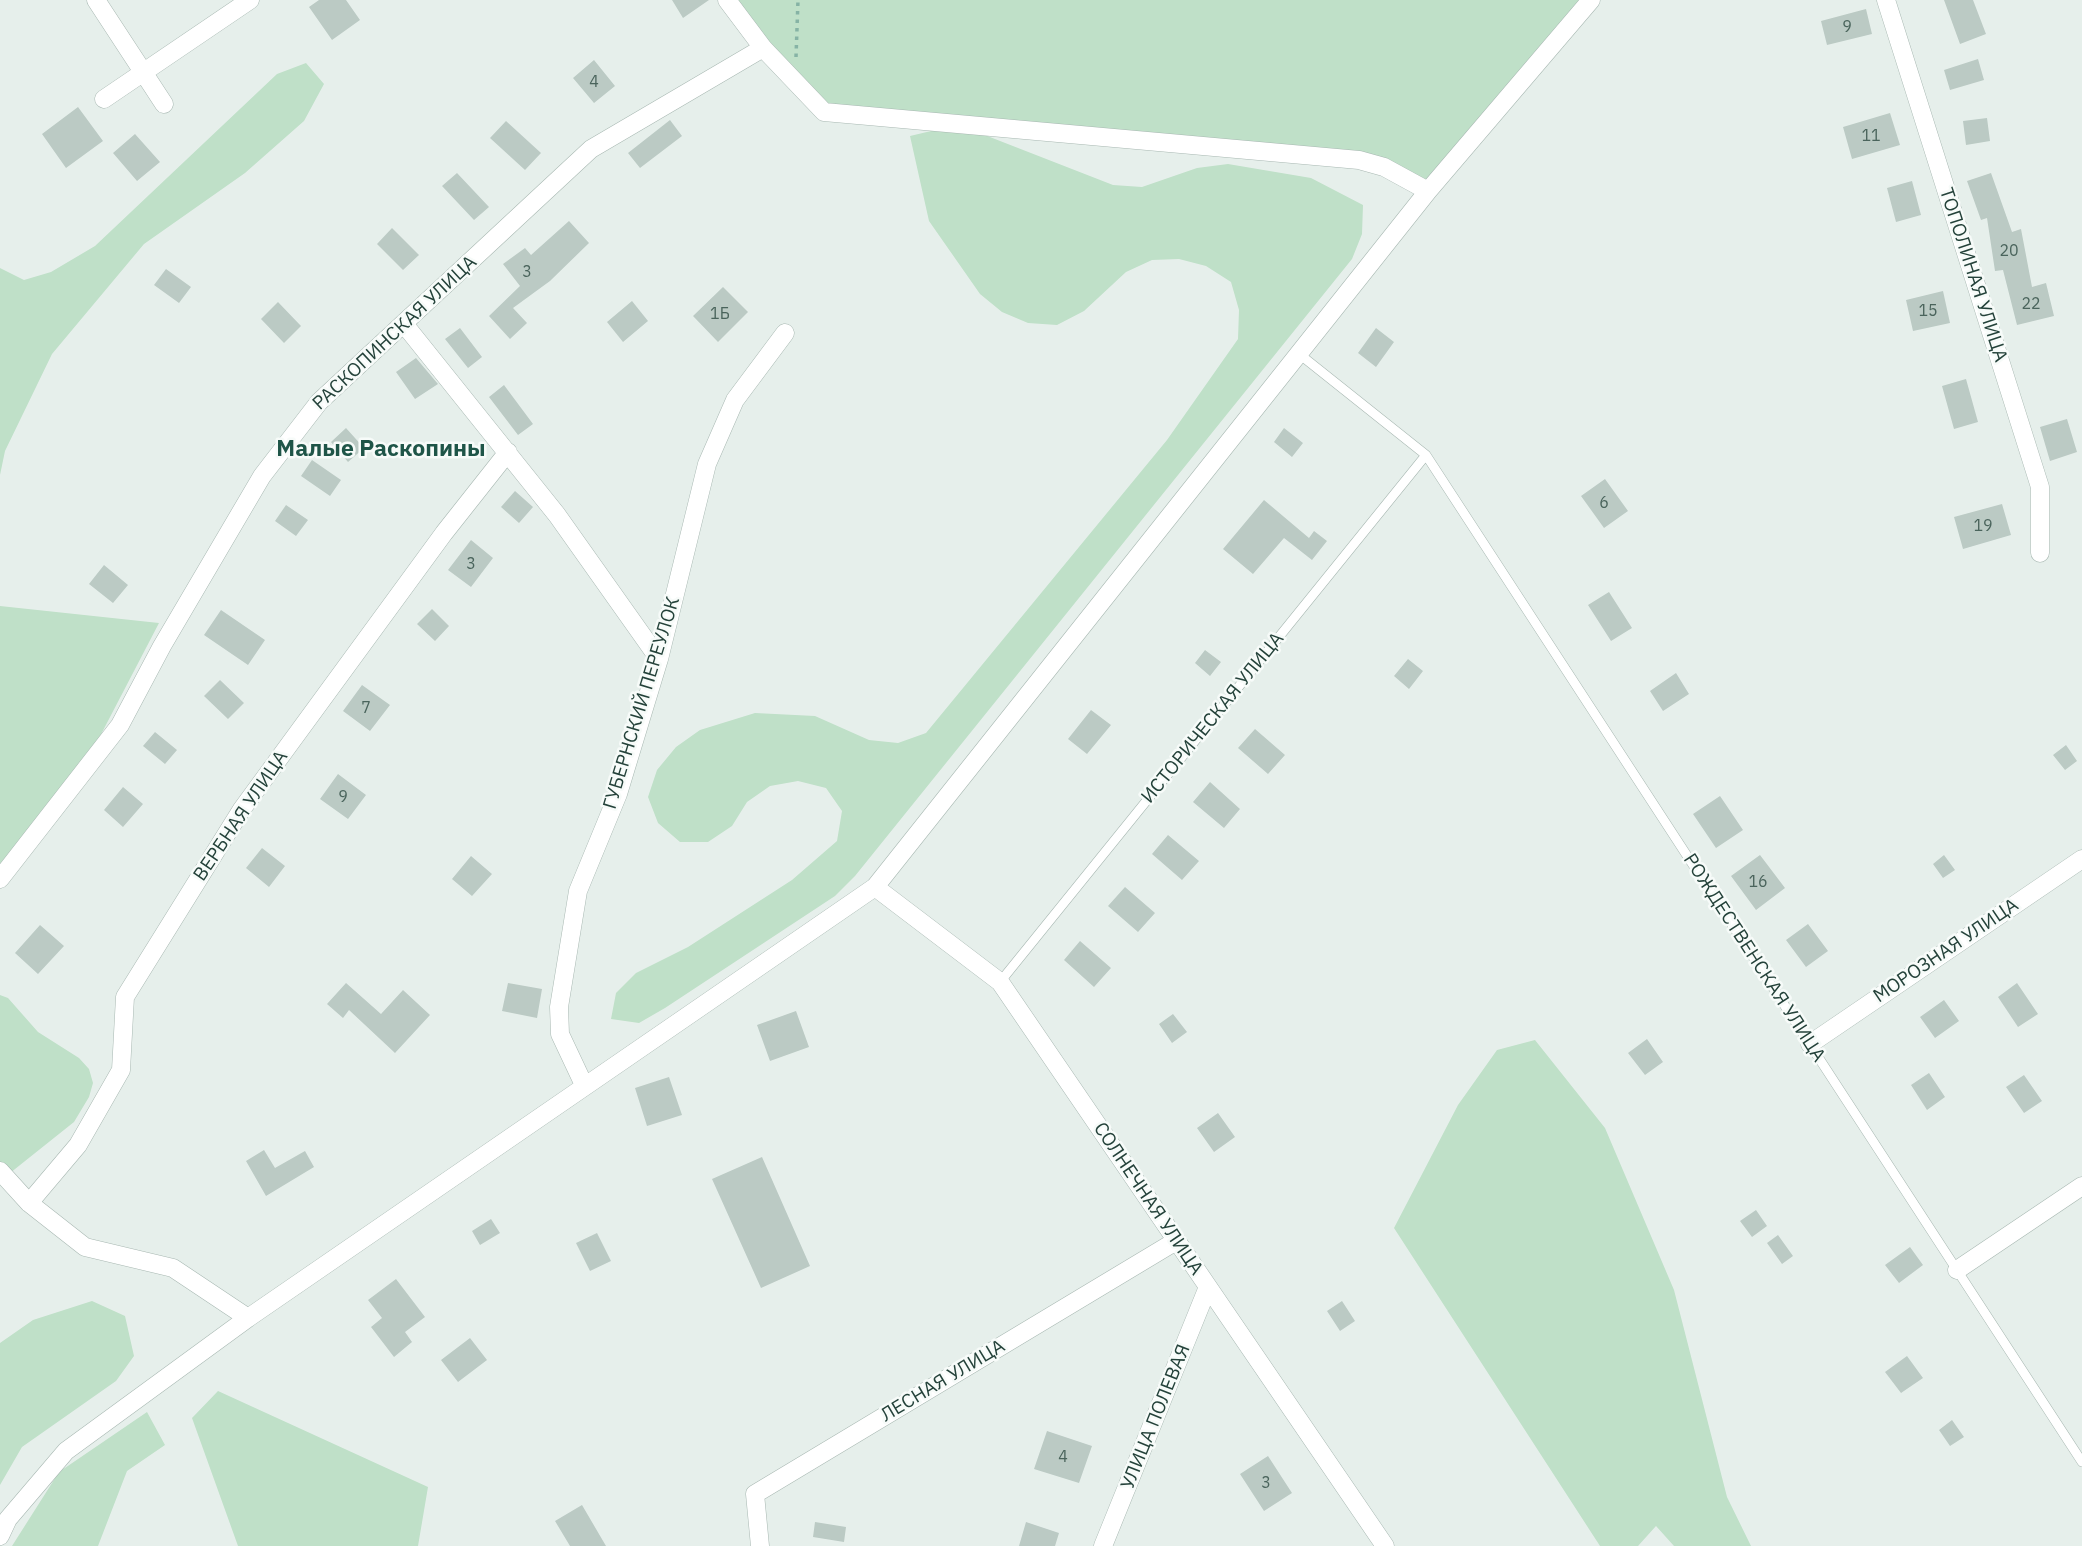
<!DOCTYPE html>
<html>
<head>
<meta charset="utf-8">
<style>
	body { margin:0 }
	canvas { display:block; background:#e6efeb }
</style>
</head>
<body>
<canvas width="2082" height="1546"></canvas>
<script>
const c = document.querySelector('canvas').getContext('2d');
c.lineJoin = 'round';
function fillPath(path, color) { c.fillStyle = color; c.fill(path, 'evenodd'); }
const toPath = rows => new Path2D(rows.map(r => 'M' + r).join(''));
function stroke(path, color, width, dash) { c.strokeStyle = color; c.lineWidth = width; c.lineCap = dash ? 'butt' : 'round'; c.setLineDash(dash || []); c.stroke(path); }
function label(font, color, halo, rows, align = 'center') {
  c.font = font + ' "IBM Plex Sans",sans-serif'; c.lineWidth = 5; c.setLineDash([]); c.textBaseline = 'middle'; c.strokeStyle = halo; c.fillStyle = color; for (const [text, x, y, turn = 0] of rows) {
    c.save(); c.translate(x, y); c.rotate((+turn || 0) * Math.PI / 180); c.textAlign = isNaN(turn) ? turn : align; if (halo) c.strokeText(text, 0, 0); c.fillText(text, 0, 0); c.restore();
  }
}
const green = toPath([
	[735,0,1591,0,1428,191,1359,160,824,112],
	[306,63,324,84,304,121,245,173,144,244,52,354,5,451,0,475,0,268,24,280,51,272,95,246,277,74],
	[948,127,977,132,1113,185,1142,187,1197,168,1228,164,1311,178,1363,205,1362,234,1352,259,855,876,835,896,665,1008,639,1023,611,1019,616,993,636,973,688,947,792,880,837,841,842,811,826,788,798,781,770,786,747,802,732,826,708,842,680,842,658,823,648,797,657,770,676,747,700,730,755,713,815,716,869,740,898,743,926,733,1167,440,1238,339,1239,310,1231,282,1206,266,1179,259,1152,260,1126,272,1084,311,1057,325,1028,323,1002,312,980,294,929,221,910,136],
	[0,606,159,623,84,767,0,864],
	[0,995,8,998,38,1032,79,1058,89,1069,93,1083,89,1097,74,1122,0,1181],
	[1535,1040,1605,1128,1674,1290,1727,1497,1751,1546,1674,1546,1656,1526,1638,1546,1600,1546,1394,1228,1458,1105,1497,1050],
	[92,1301,125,1316,134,1356,116,1381,22,1447,0,1485,0,1343,33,1320],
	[218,1391,428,1487,418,1546,238,1546,192,1418],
	[147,1412,165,1445,127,1471,98,1546,12,1546,59,1472]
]);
const building = toPath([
	[319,0,346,0,360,20,332,40,309,7],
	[672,0,709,0,683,18],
	[1944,0,1973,0,1986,34,1960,44],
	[1866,9,1872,34,1827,45,1821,21],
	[1978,59,1984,80,1950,90,1944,70],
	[594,60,615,86,594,103,573,78],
	[78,107,103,141,66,168,42,134],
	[1890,113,1900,145,1852,159,1843,127],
	[1987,118,1990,141,1966,145,1963,121],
	[670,120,682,136,640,168,628,153],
	[506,121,541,153,525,170,490,138],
	[135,134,160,162,137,181,113,153],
	[457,173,489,207,474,220,442,186],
	[1991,173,2012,232,2021,229,2032,287,2046,283,2054,316,2017,325,2003,270,1995,271,1987,218,1981,220,1967,181],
	[1912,181,1921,215,1896,222,1887,188],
	[569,221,589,243,550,281,513,308,527,323,510,339,489,316,520,286,503,264,525,248,531,255],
	[392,228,419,255,403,270,377,244],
	[166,269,191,287,179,303,154,285],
	[723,287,748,312,718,342,693,316],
	[1943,291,1950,323,1913,331,1906,300],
	[632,301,648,321,623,342,607,322],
	[278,302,301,326,284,343,261,319],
	[460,328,482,357,468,368,445,339],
	[1376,328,1394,342,1376,367,1358,353],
	[416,358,438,384,415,399,396,372],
	[1966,379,1978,422,1954,429,1942,386],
	[504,385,533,424,518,435,489,397],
	[2067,419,2077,452,2050,461,2040,427],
	[346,428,364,448,348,462,331,442],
	[1284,428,1303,443,1292,457,1274,442],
	[312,460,341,480,330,496,301,476],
	[1605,479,1628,511,1604,528,1581,496],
	[515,491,533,507,519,523,501,507],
	[1264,500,1309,538,1314,531,1327,541,1312,560,1284,538,1253,574,1223,549],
	[2002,504,2011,535,1963,549,1954,517],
	[286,505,308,520,296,536,275,521],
	[471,540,493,558,471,587,448,570],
	[104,565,128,585,113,603,89,584],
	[1609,592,1632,628,1611,641,1588,605],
	[432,609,449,626,435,641,417,624],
	[221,610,265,640,248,665,204,635],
	[1205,650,1221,662,1210,676,1195,663],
	[1408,659,1423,671,1409,689,1394,676],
	[1676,673,1689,694,1663,711,1650,691],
	[220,680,244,703,228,719,204,696],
	[362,685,390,705,370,731,343,711],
	[1091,710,1111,725,1087,754,1068,739],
	[1255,729,1285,755,1268,774,1238,748],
	[155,732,177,750,165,764,143,746],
	[2066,745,2077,761,2065,770,2053,755],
	[338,774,366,795,348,819,320,799],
	[1210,782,1240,809,1224,828,1193,802],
	[123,787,143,804,123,827,104,810],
	[1720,796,1743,830,1716,848,1693,814],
	[1168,835,1199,861,1182,880,1152,854],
	[262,848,285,866,269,887,246,868],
	[1760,855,1785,888,1756,910,1731,876],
	[1944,855,1955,870,1943,878,1933,864],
	[471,856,492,874,472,896,452,879],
	[1125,887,1155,913,1138,932,1108,906],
	[1808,924,1828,951,1806,967,1786,940],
	[40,925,64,946,38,974,15,953],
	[1080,941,1111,968,1094,987,1064,960],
	[346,983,381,1014,403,990,430,1015,395,1053,349,1010,343,1018,327,1004],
	[508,983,542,989,537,1018,502,1011],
	[2017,983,2038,1014,2018,1027,1998,997],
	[1944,1000,1959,1021,1935,1038,1920,1017],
	[796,1011,809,1047,770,1061,757,1025],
	[1173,1014,1187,1032,1172,1043,1159,1024],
	[1647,1039,1663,1062,1645,1075,1628,1053],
	[1929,1073,1945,1097,1927,1110,1911,1085],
	[2024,1075,2042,1101,2024,1113,2006,1087],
	[669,1077,682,1115,647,1126,635,1088],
	[1218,1113,1235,1137,1214,1152,1197,1128],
	[264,1150,275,1168,305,1151,314,1167,266,1196,246,1161],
	[762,1157,810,1266,761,1288,712,1179],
	[1756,1210,1767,1226,1752,1237,1740,1221],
	[491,1219,500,1233,480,1245,472,1231],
	[597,1233,611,1261,590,1271,576,1243],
	[1778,1235,1793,1256,1782,1264,1767,1243],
	[1910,1247,1923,1265,1899,1283,1885,1265],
	[396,1279,425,1317,405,1332,412,1342,394,1357,371,1327,382,1318,368,1300],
	[1342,1301,1355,1321,1340,1331,1327,1311],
	[470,1338,487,1360,458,1382,441,1360],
	[1907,1356,1923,1378,1901,1393,1885,1372],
	[1952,1420,1964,1437,1950,1446,1939,1430],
	[1047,1431,1092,1446,1079,1483,1034,1469],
	[1268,1456,1292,1493,1264,1511,1240,1474],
	[582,1505,606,1546,570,1546,555,1521],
	[815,1522,846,1527,844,1542,813,1537],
	[1026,1522,1059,1533,1055,1546,1019,1546]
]);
const path = toPath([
	[796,57,798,0]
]);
const lane = toPath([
	[1298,353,1426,455,2082,1462],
	[1000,982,1426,455]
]);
const street = toPath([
	[96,0,164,104],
	[727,0,763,48,824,112,1359,160,1384,167,1428,191],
	[1886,0,2040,487,2040,553],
	[104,99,250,0],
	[404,324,557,515,659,659],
	[0,879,120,725,162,646,262,476,319,402,591,149,763,48],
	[875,887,1000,982,1385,1546],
	[1810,1044,2082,859],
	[584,1085,560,1034,559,1007,578,891,618,794,659,659,707,464,735,400,785,333],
	[0,1171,29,1203,85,1247,173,1268,248,1318],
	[29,1203,78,1145,121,1070,125,997,242,809,444,533,508,452],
	[1957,1270,2082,1186],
	[0,1536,8,1519,66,1451,248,1318,875,887,1428,191,1591,0],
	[760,1546,755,1494,1176,1241],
	[1103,1546,1208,1287]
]);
const numberNames = [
	["9",1847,27],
	["4",594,82],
	["11",1871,136],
	["20",2009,251],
	["3",527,272],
	["22",2031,304],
	["15",1928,311],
	["1Б",720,314],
	["6",1604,503],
	["19",1983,526],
	["3",471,564],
	["7",366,708],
	["9",343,797],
	["16",1758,882],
	["4",1063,1457],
	["3",1266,1483]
];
const streetNames = [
	["ТОПОЛИНАЯ УЛИЦА",1973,275,72],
	["РАСКОПИНСКАЯ УЛИЦА",395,333,-43],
	["ГУБЕРНСКИЙ ПЕРЕУЛОК",642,703,-73],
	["ИСТОРИЧЕСКАЯ УЛИЦА",1213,718,-51],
	["ВЕРБНАЯ УЛИЦА",241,816,-56],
	["МОРОЗНАЯ УЛИЦА",1946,951,-34],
	["РОЖДЕСТВЕНСКАЯ УЛИЦА",1754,958,57],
	["СОЛНЕЧНАЯ УЛИЦА",1148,1199,56],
	["ЛЕСНАЯ УЛИЦА",943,1381,-31],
	["УЛИЦА ПОЛЕВАЯ",1156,1417,-68]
];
const quarterNames = [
	["Малые Раскопины",381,449]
];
fillPath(green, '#bfe0c8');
fillPath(building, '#bbcac4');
stroke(lane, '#a8b8b2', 10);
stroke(street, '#a8b8b2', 19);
stroke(path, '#86b3a5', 3.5, [3.5, 5]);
stroke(lane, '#fff', 9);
stroke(street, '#fff', 18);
label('16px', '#4a645c', null, numberNames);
label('19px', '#24423a', '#f7fbf9', streetNames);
label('bold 23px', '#1f5548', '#f7fbf9', quarterNames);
</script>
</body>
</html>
